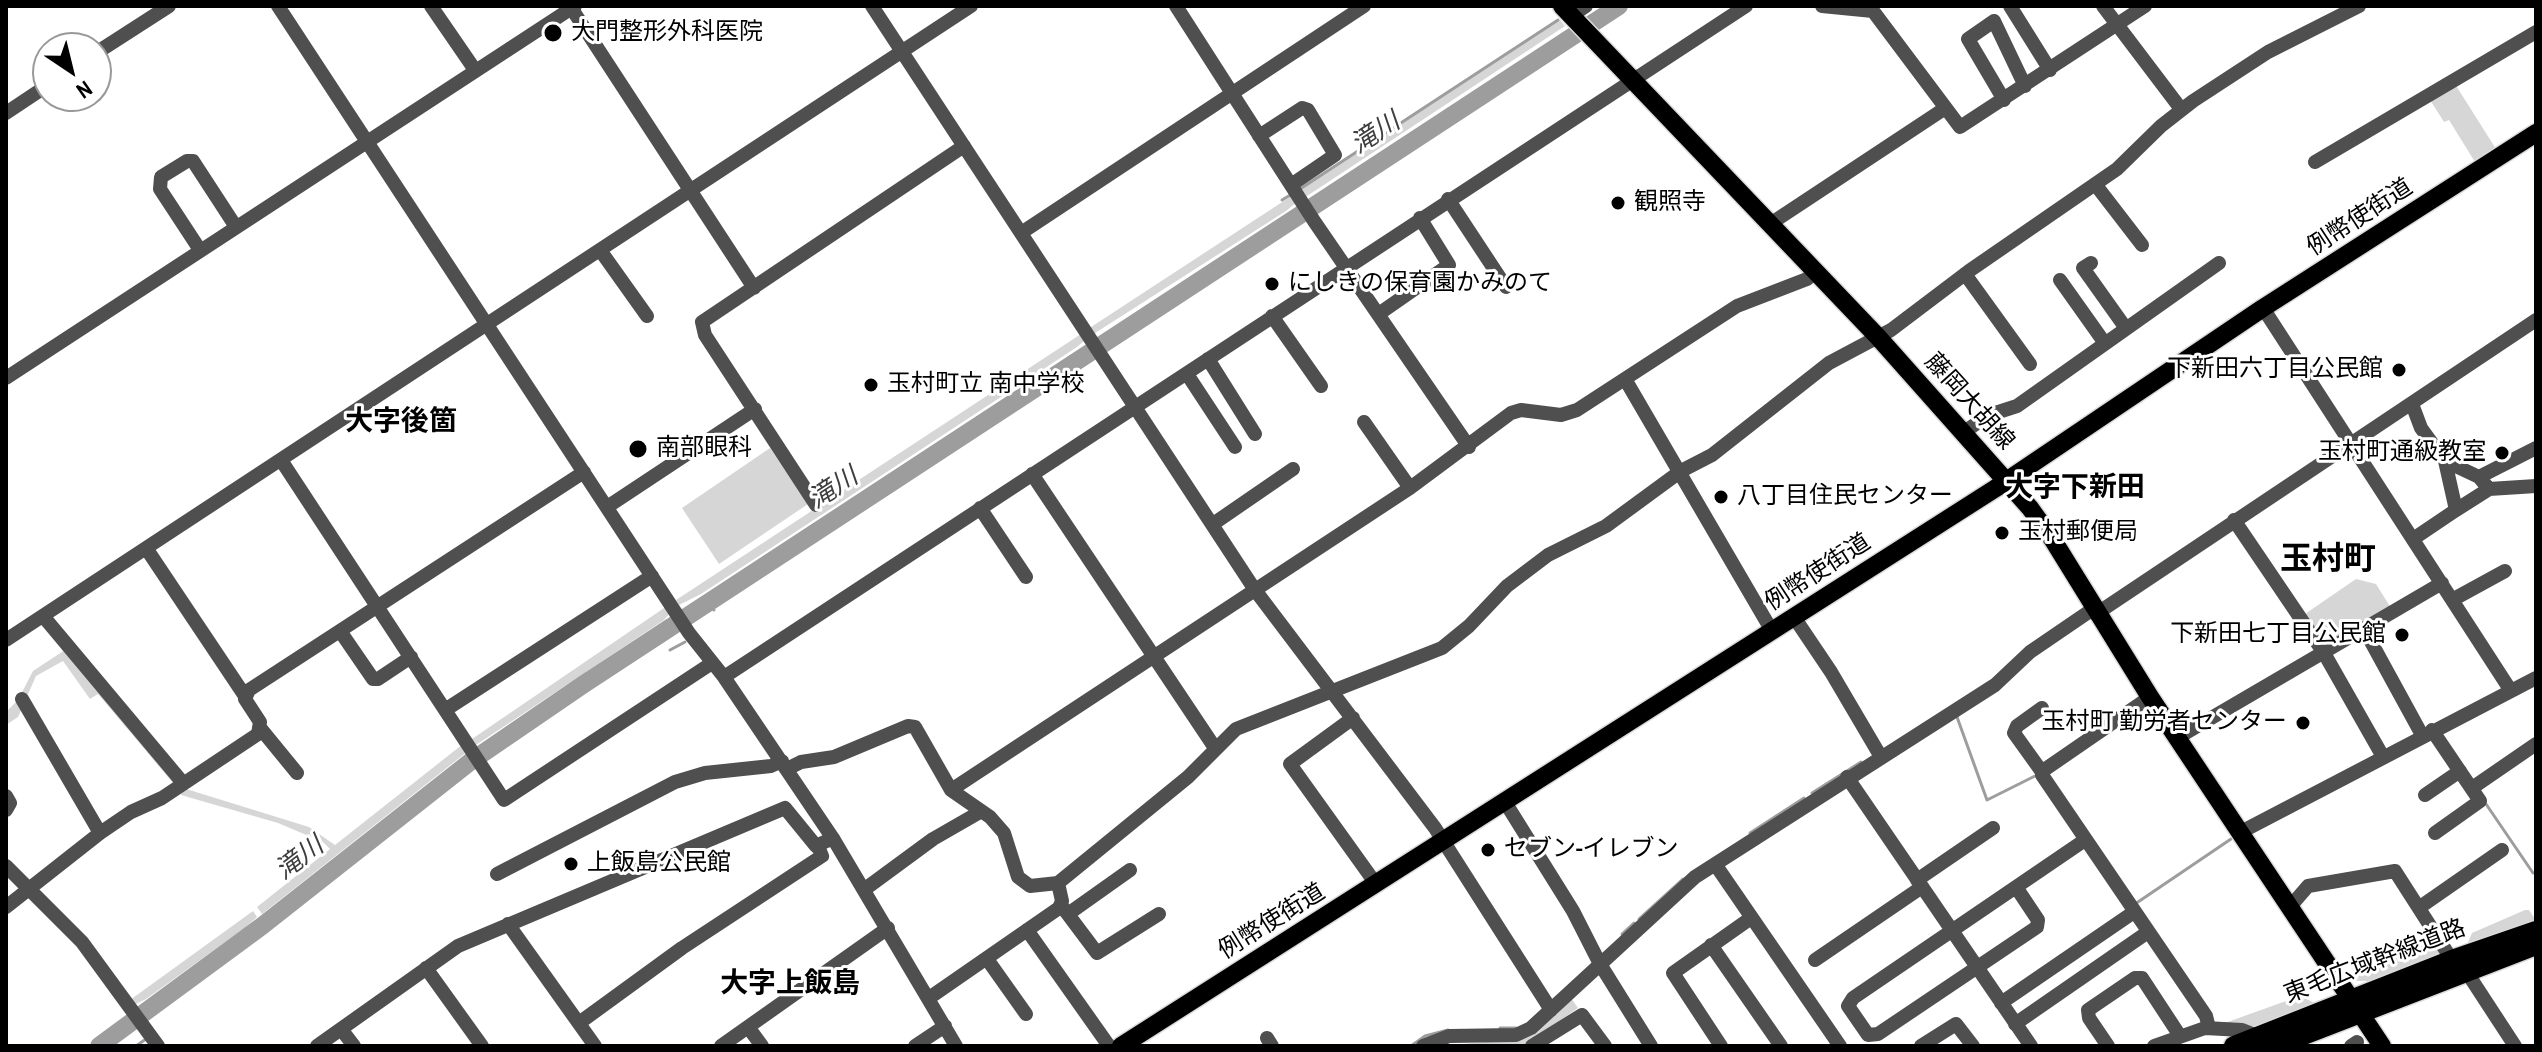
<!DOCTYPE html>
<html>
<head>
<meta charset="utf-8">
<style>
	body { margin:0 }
	#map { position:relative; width:2542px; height:1052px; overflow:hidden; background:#fff; font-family:"Archivo Narrow",sans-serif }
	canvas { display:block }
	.frame { position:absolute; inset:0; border:8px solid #000; pointer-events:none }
	.north { position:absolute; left:32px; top:32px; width:80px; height:80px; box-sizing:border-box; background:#fff; border:2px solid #999; border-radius:50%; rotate:145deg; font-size:22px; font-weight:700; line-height:32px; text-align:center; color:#000 }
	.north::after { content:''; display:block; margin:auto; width:28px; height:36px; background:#000; clip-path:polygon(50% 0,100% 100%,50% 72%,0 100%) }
</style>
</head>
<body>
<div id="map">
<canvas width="2542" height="1052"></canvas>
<div class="frame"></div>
<div class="north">N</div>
</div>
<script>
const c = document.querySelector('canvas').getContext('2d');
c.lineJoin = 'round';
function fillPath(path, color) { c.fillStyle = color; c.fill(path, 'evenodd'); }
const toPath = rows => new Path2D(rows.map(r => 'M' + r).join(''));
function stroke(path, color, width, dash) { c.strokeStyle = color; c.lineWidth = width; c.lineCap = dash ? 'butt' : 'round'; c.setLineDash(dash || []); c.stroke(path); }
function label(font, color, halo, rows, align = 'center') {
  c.font = font + ' "Archivo Narrow","Noto Sans JP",sans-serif'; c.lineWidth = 6; c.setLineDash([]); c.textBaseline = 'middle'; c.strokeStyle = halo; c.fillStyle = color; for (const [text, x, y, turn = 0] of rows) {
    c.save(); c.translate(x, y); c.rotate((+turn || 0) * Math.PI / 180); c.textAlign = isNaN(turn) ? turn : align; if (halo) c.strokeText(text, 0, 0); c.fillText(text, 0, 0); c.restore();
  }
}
const green = toPath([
	[1560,20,1565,26,1304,198,1299,191],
	[2455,84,2496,149,2475,162,2449,120,2444,122,2430,100],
	[1293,195,1298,201,1286,211,1092,335,1088,329],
	[1081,334,1085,340,1077,347,701,594,679,605,676,600],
	[770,448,808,504,719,564,682,508],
	[2356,579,2376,584,2391,608,2324,644,2305,614],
	[667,606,671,612,664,620,473,747,469,741],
	[65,650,177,780,173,783,98,694,90,699,63,661,36,676,18,717,6,725,6,712,18,700,33,671],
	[463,744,468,751,262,914,257,907,330,849,323,842,278,823,181,795,183,788,309,827,335,845],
	[2525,910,2529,910,2535,919,2526,928,2465,949,2472,933],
	[253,911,257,917,246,927,146,999,134,1005,130,1000],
	[2431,938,2444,952,2369,981,2348,981,2371,966,2410,952],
	[2300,996,2317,1004,2259,1028,2222,1024],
	[1571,998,1578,1008,1523,1046,1438,1046,1523,1039]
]);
const stream = toPath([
	[1300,189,1558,20],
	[1282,200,1292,194],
	[708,603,714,610],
	[670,650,685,642],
	[1957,717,1987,800,2035,776],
	[1812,793,1861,762],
	[2486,804,2533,873],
	[1750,833,1804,798],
	[2135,904,2231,839],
	[1639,919,1683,879],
	[1622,934,1634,923],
	[1500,1028,1516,1028],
	[136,1046,146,1039],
	[1411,1046,1425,1036,1448,1030]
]);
const river = toPath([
	[99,1046,262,926,470,762,584,684,1619,6]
]);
const minor = toPath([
	[278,6,689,633,724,677,834,840,956,1046],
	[431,6,475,70],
	[570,6,754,288],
	[872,6,1255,590,1435,828,1551,1010],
	[1176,6,1314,221,1469,447],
	[1822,6,1873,11,1960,127,2145,6],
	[2010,6,2050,70],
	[2103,6,2181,109],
	[1571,16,1586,6],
	[96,53,169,6],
	[2004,100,1968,39,1994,21,2025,86],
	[6,113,48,85],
	[1259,136,1302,108,1308,110,1335,155,1291,185],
	[2315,162,2536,32],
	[2095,184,2142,245],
	[1448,199,1506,287],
	[1770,224,1944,109],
	[1021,233,1364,6],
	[200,250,160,189,161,177,187,161,193,161,236,227],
	[600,250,647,316],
	[2091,263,2083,268,2125,327],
	[1965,274,2030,364],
	[2060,280,2104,342],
	[2263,308,2511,691],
	[1380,313,1449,265,1420,218],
	[1272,316,1321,386],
	[1208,359,1255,434],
	[1187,374,1235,447],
	[6,378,575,6],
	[1625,379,1772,631],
	[2412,404,2421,428,2445,461,2456,510,2413,539],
	[1364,422,1410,488],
	[1964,432,1989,415,2017,406,2219,263],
	[281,460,504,800,712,663],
	[2445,461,2479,477],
	[1032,474,1215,748],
	[2489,489,2479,477,2536,448],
	[816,505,705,335,702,322,964,146],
	[607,507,755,409],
	[980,508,1026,577],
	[2456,510,2489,489,2536,486],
	[2234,520,2324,653,2382,755],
	[1213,524,1293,469],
	[146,548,245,696],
	[2452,600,2505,571],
	[2096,614,2536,320],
	[43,616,183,783],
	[1794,617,1831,672,1881,757],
	[2364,629,2422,735],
	[340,631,373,679,378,679,411,657],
	[6,640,971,6],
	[724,677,1746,6],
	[2150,697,2044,770,2042,775,2206,1016,2209,1028],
	[22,699,100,833],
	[445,710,652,576],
	[1353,718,1290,764,1376,884],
	[261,729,297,773],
	[2432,730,2480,801,2435,833],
	[2177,738,2442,583],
	[787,769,801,762,834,757,908,726,915,727,951,790,990,817,1004,833,1018,877,1030,886,1058,883,1188,777,1236,729,1442,648,1469,626,1507,586,1548,555,1606,526,1681,471,1712,455,1829,363,1891,330,1969,271,2117,169,2161,126,2193,101,2268,52,2359,6],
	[2042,772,2014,733,2017,726,2042,708],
	[1847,777,2031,1046],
	[2472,788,2536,744],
	[951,790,1410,488,1511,413,1521,410,1561,415,1577,410,1737,306,1807,279,1816,271],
	[2425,795,2460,771],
	[6,796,10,803,6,810],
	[1505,802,1573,911,1600,964,1651,1046],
	[2239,833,2536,678],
	[1715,864,1840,1046],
	[6,866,82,942,158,1046],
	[497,874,675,782,705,773,771,766,782,761],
	[1917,880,1993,828],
	[2016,887,2038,920,2037,927,1878,1034,1868,1035,1848,1006,1853,998,2085,840],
	[865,889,933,839,980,812],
	[1061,905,1097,953,1159,914],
	[6,907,100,833,131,812,162,798,258,734,260,722,245,699,249,690,584,472],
	[2420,907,2502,850],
	[2289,908,2308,886,2395,871,2452,960],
	[1068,914,1130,870],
	[508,924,595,1046],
	[1027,930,1109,1046],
	[1711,945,1781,1046],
	[987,959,1026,1014],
	[1815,960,1922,887],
	[426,968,482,1046],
	[2466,971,2515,1046],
	[929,998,1059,908,1062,901,1058,883],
	[2001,1003,2134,912],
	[579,1023,682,948,822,856,818,846],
	[2015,1024,2148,932],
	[748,1027,762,1046],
	[341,1029,354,1046],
	[1267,1038,1272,1046],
	[317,1046,458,946,785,808,816,846,833,838],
	[721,1046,888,928],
	[915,1046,945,1026],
	[1423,1046,1449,1036,1516,1035,1531,1028,1695,877,1995,685,2030,652,2093,609],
	[1532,1046,1582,1015,1605,1046],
	[1721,1046,1673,973,1751,918],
	[1921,1046,1956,1024,1973,1046],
	[2108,1046,2089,1018,2088,1010,2135,978,2142,978,2180,1036],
	[2154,1046,2205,1028,2242,1030,2257,1036],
	[2351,1046,2357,1042]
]);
const major = toPath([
	[1562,6,1878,337,2030,508,2053,540,2150,697,2382,1046],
	[1121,1046,1996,488,2263,308,2536,133]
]);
const highway = toPath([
	[2234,1046,2452,960,2536,931],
	[2275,1046,2536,945]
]);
const markers = [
	[553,33,10,"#000"],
	[1618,203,8,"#000"],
	[1272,284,8,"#000"],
	[2399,370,8,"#000"],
	[871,385,8,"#000"],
	[638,449,10,"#000"],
	[2502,453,8,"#000"],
	[1721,497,8,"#000"],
	[2002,533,8,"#000"],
	[2402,635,8,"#000"],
	[2303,723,8,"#000"],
	[1488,850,8,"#000"],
	[571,864,8,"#000"]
];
const poiNames = [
	["大門整形外科医院",571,33],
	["観照寺",1634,203],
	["にしきの保育園かみのて",1288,284],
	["下新田六丁目公民館",2383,370,"right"],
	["玉村町立 南中学校",887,385],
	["南部眼科",656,449],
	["玉村町通級教室",2486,453,"right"],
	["八丁目住民センター",1737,497],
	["玉村郵便局",2018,533],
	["下新田七丁目公民館",2386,635,"right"],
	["玉村町 勤労者センター",2287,723,"right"],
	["セブン-イレブン",1504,850],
	["上飯島公民館",587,864]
];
const streetNames = [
	["例幣使街道",2360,218,-33],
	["藤岡大胡線",1969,402,48],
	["例幣使街道",1818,573,-33],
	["例幣使街道",1272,922,-32],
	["東毛広域幹線道路",2375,962,-21]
];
const waterNames = [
	["滝川",1376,134,-33],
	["滝川",834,489,-33],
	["滝川",300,859,-37]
];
const quarterNames = [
	["大字後箇",401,422],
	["大字下新田",2075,488],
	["大字上飯島",790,984]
];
const districtNames = [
	["玉村町",2328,560]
];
fillPath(green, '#d6d6d6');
stroke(stream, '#9d9d9d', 3);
stroke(river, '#9d9d9d', 18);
stroke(major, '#dbdbdb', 21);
stroke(highway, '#dbdbdb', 23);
stroke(minor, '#4f4f4f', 14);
stroke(major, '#000', 18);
stroke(highway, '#000', 20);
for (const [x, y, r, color] of markers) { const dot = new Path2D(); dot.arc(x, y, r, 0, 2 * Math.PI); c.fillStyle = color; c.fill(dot); stroke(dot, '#fff', 3); }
label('24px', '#000', '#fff', poiNames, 'left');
label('24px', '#000', '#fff', streetNames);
label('italic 26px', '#3e3e3e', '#fff', waterNames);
label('bold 28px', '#000', '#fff', quarterNames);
label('bold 32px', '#000', '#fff', districtNames);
</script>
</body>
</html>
